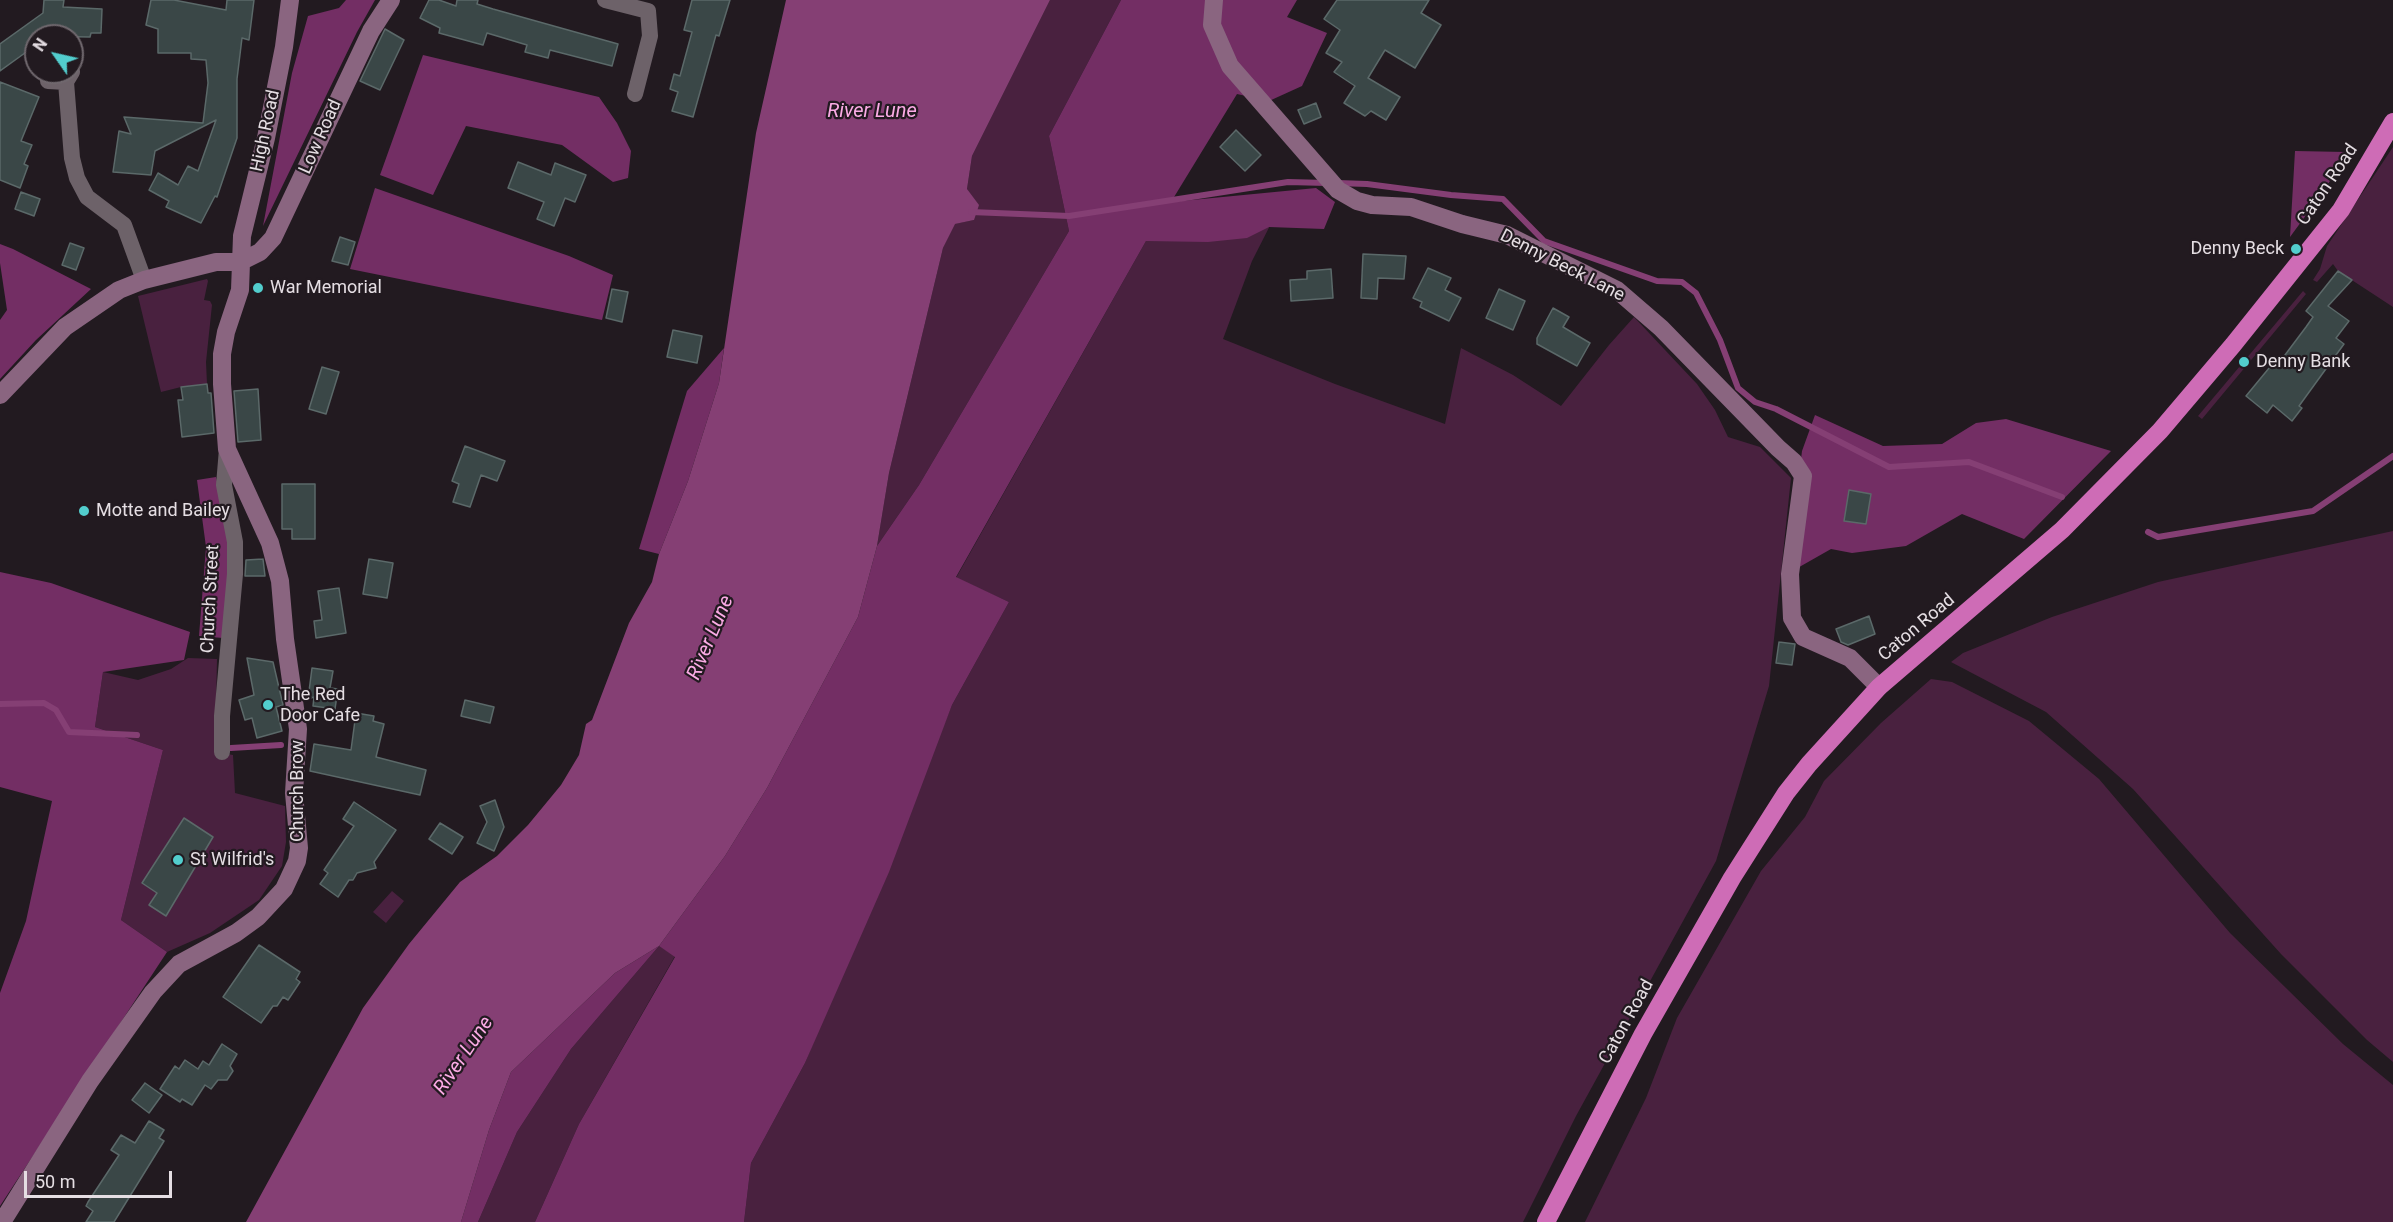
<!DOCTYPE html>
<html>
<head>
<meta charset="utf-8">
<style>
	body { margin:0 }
	#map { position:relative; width:2393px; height:1222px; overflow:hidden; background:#221a20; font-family:Roboto,sans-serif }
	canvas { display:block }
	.north { position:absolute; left:24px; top:24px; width:60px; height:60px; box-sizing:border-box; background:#221a20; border:2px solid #70686e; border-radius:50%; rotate:304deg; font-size:16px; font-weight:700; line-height:24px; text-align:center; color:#e5dee3 }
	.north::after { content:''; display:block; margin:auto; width:21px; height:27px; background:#52cdcd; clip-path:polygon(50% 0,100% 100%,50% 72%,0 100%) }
	.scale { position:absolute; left:24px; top:1171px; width:148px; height:27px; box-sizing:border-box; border:3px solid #e5dee3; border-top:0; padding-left:8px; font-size:18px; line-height:21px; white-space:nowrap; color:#e5dee3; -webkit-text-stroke:4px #221a20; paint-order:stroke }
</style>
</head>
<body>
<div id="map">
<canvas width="2393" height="1222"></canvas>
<div class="north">N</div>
<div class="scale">50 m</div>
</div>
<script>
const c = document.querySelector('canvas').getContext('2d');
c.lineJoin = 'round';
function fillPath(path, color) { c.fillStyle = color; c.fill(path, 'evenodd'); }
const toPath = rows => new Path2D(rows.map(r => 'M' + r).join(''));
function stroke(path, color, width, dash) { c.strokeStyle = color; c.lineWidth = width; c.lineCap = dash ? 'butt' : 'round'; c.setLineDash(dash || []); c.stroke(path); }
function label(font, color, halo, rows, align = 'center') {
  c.font = font + ' Roboto,sans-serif'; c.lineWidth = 4.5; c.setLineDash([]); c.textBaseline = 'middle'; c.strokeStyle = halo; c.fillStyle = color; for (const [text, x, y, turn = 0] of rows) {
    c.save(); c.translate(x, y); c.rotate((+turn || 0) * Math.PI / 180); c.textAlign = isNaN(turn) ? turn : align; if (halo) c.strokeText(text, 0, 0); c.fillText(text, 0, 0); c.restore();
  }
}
const green = toPath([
	[1050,0,1121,0,1049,136,1069,231,919,485,877,546,889,473,943,248,954,224,974,220,967,189,972,156],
	[2393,147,2393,307,2338,271,2333,264,2317,282,2313,280,2320,269,2327,246],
	[1281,204,1252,261,1223,339,1335,384,1445,424,1461,348,1513,375,1561,406,1609,345,1634,317,1697,384,1715,410,1728,437,1760,447,1791,478,1769,686,1716,861,1576,1116,1523,1222,744,1222,751,1163,805,1063,952,705,1009,602,956,578,1146,241],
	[207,279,208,281,204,300,210,301,212,305,206,362,207,384,181,387,161,392,138,296],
	[2303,291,2306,294,2202,419,2198,416],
	[2393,531,2393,1062,2367,1040,2281,954,2133,789,2046,712,1951,662,1963,653,2052,617,2158,582],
	[188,658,217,659,215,752,233,755,235,793,285,806,286,842,282,866,259,900,210,933,167,952,121,920,163,750,95,727,103,672,138,680,171,669],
	[1931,679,1952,682,2029,721,2099,779,2230,933,2343,1044,2393,1085,2393,1222,1585,1222,1646,1098,1677,1018,1761,871,1805,817,1824,781,1881,723],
	[392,891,404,901,386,923,373,912],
	[659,946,675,956,579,1124,535,1222,478,1222,517,1132,571,1049]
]);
const forest = toPath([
	[346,0,375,0,357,32,263,226,292,73,308,16,339,8],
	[1121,0,1297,0,1287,17,1327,33,1302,86,1269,101,1237,94,1171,202,1316,188,1335,202,1324,229,1269,227,1247,238,1208,242,1146,241,956,577,1009,602,952,705,889,872,805,1063,751,1163,744,1222,535,1222,579,1124,675,957,659,946,571,1049,517,1132,478,1222,461,1222,489,1130,511,1072,615,973,659,946,725,856,767,788,858,617,877,546,919,485,1069,231,1049,136],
	[423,55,599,97,617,123,631,151,628,178,613,182,562,145,466,126,433,195,380,175],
	[2295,151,2346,152,2326,188,2290,237],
	[375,188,569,256,613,275,602,320,350,269],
	[0,244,13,249,91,289,36,340,0,379,0,320,7,310,0,263],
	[724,348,719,383,688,481,659,554,639,549,687,391],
	[1815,415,1883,446,1942,444,1976,423,2006,419,2111,451,2024,539,1962,514,1906,546,1852,553,1831,549,1787,574,1802,451],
	[216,477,227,525,229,570,223,638,199,636,206,547,197,480],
	[0,572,51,583,190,632,184,660,103,672,95,727,163,750,121,920,167,952,0,1206,0,993,26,921,52,801,0,787]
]);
const water = toPath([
	[786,0,1050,0,972,156,967,189,979,205,974,220,955,224,943,248,889,473,877,546,858,617,767,788,725,856,659,946,615,973,511,1072,489,1130,461,1222,246,1222,363,1008,409,944,460,882,497,856,528,825,561,785,579,755,586,724,592,720,629,623,652,582,659,554,688,481,719,383,756,133]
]);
const stream = toPath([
	[1337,183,1367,184,1451,195,1503,199,1544,241,1657,281,1682,282,1696,293,1720,340,1738,388,1755,402,1776,409,1889,467,1969,462,2062,497],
	[971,212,1069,216,1288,182,1327,183],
	[2148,532,2158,537,2313,511,2393,456],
	[0,704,44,703,56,710,69,732,137,735],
	[231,748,281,745]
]);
const building = toPath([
	[44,0,64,0,63,7,102,9,101,33,91,33,90,37,36,36,36,45,0,71,0,44,43,13,44,0],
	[151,0,174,0,226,10,227,0,254,0,249,40,242,38,237,79,237,138,217,197,215,196,201,223,166,207,169,201,149,190,158,173,178,185,188,166,198,171,216,120,155,151,151,175,113,172,119,131,131,134,124,117,203,123,208,83,206,60,191,59,191,53,158,53,158,29,146,25,151,0],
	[429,0,439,0,456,6,457,0,478,0,477,4,493,9,618,44,612,66,550,50,548,58,525,52,527,45,487,33,483,45,439,33,440,28,420,18,429,0],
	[692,0,730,0,719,36,716,35,693,117,672,111,678,92,670,89,674,74,680,76,692,32,684,30,692,0],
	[1337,0,1429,0,1421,13,1441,25,1415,68,1385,50,1368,78,1400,97,1386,120,1371,111,1365,116,1344,103,1355,86,1334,72,1342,62,1326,53,1340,30,1324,19,1337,0],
	[385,29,404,40,380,90,360,81,385,29],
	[0,82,39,97,21,141,32,145,24,164,28,166,20,188,0,180,0,82],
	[1316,103,1321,117,1304,124,1298,110,1316,103],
	[1236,130,1261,155,1245,171,1220,147,1236,130],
	[518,162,551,175,555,163,586,175,575,202,565,198,554,226,537,219,544,202,508,188,518,162],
	[21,192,40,199,34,216,15,209,21,192],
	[340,237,355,242,348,265,332,261,340,237],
	[70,243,84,248,76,270,62,265,70,243],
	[1363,254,1406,256,1404,279,1378,278,1377,299,1361,298,1363,254],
	[1428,268,1451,278,1445,290,1461,298,1449,321,1420,307,1422,302,1413,298,1428,268],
	[1331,269,1333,298,1291,301,1290,280,1307,279,1307,271,1331,269],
	[2338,271,2352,280,2328,306,2349,321,2336,338,2344,344,2299,406,2302,408,2292,421,2273,405,2267,413,2246,396,2279,356,2282,359,2306,327,2313,317,2306,311,2338,271],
	[612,289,628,292,622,322,606,318,612,289],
	[1499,289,1525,301,1513,330,1486,318,1499,289],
	[1553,308,1569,317,1563,327,1590,343,1577,366,1537,344,1537,338,1553,308],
	[673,330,702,336,697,363,667,357,673,330],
	[322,367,339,372,326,414,309,409,322,367],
	[207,384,208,393,211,393,214,433,182,437,178,400,183,400,181,387,207,384],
	[258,389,261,440,238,442,234,391,258,389],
	[465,446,505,461,497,481,481,475,470,507,453,502,459,484,452,481,465,446],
	[282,484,315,484,315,539,292,539,292,529,282,529,282,484],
	[1849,490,1871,494,1866,524,1844,521,1849,490],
	[263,559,265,576,245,576,246,560,263,559],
	[369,559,393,563,387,598,363,594,369,559],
	[339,588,346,633,316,638,314,621,322,620,318,591,339,588],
	[1869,616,1875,634,1848,645,1841,642,1836,629,1869,616],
	[1779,642,1795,644,1792,665,1776,663,1779,642],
	[247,658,273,662,283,705,276,707,282,731,257,738,252,718,245,720,239,700,254,695,247,658],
	[312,668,333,671,330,688,338,689,335,709,313,706,314,697,308,699,312,668],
	[465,700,494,707,490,723,461,716,465,700],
	[356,713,374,716,373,721,384,724,376,757,426,770,420,795,310,771,314,744,351,750,356,713],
	[495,800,504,827,494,851,477,843,487,822,480,806,495,800],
	[354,802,396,830,374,862,376,868,357,873,353,880,349,880,338,897,320,884,328,873,324,870,354,826,343,819,354,802],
	[184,818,213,837,166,916,149,905,157,893,142,883,184,818],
	[440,823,463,837,452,854,429,839,440,823],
	[259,945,300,972,296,979,300,982,288,1000,283,997,277,1006,273,1006,261,1023,223,997,259,945],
	[222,1044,237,1054,230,1066,233,1071,227,1080,218,1080,211,1089,205,1085,192,1105,182,1099,180,1102,160,1089,175,1066,179,1069,185,1060,198,1069,203,1061,209,1065,222,1044],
	[145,1083,162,1095,149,1113,132,1100,145,1083],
	[149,1121,164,1130,159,1138,164,1141,130,1196,114,1222,86,1222,93,1211,86,1206,88,1202,119,1155,111,1150,121,1135,135,1143,149,1121]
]);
const street = toPath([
	[605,0,648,11,650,36,635,94],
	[72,72,66,82,72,158,77,178,87,197,124,225,144,280],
	[48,81,66,82],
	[222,752,222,716,235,574,235,542,224,485,227,449]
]);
const secondary = toPath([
	[1214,0,1212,25,1230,66,1338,190,1357,201,1372,205,1411,207,1462,224,1507,235,1617,290,1661,328,1778,448,1794,462,1803,476,1790,574,1792,618,1803,637,1850,658,1879,687],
	[0,395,65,327,119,290,144,280,216,262,240,262,260,252,273,238,371,31,391,0],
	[2,1222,90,1081,153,992,179,964,236,933,258,917,284,889,297,861,299,848,294,793,298,729,285,639,280,581,270,543,227,449,222,384,222,354,226,332,240,290,242,236,266,138,284,47,290,0]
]);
const highway = toPath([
	[1546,1222,1643,1034,1732,878,1786,793,1809,764,1879,687,2062,530,2160,431,2233,345,2341,210,2393,122]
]);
const markers = [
	[2296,249,6,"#52cdcd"],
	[258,288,6,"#52cdcd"],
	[2244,362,6,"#52cdcd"],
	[84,511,6,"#52cdcd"],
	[268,705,6,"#52cdcd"],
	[178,860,6,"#52cdcd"]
];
const streetNames = [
	["High Road",266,131,-78],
	["Low Road",321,137,-66],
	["Caton Road",2328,185,-56],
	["Denny Beck Lane",1562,266,27],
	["Church Street",211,599,-87],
	["Caton Road",1917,628,-40],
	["Church Brow",298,791,-90],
	["Caton Road",1627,1022,-61]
];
const poiNames = [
	["Denny Beck",2284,249,"right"],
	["War Memorial",270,288],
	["Denny Bank",2256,362],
	["Motte and Bailey",96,511],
	["The Red",280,695],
	["Door Cafe",280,716],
	["St Wilfrid's",190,860]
];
const waterNames = [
	["River Lune",872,112],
	["River Lune",711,638,-67],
	["River Lune",464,1056,-56]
];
fillPath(green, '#49213f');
fillPath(forest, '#732e64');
fillPath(water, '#853f74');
stroke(stream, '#853f74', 6);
fillPath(building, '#3a4747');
stroke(building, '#5b6969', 1.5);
stroke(street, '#6d6269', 16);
stroke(secondary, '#8a6580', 18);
stroke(highway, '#ce6cb6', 18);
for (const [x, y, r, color] of markers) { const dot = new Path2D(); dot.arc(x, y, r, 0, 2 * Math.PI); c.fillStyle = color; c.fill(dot); stroke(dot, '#221a20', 2); }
label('18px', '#e5dee3', '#221a20', streetNames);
label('18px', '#e5dee3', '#221a20', poiNames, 'left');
label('italic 20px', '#fbabe5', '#221a20', waterNames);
</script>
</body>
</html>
